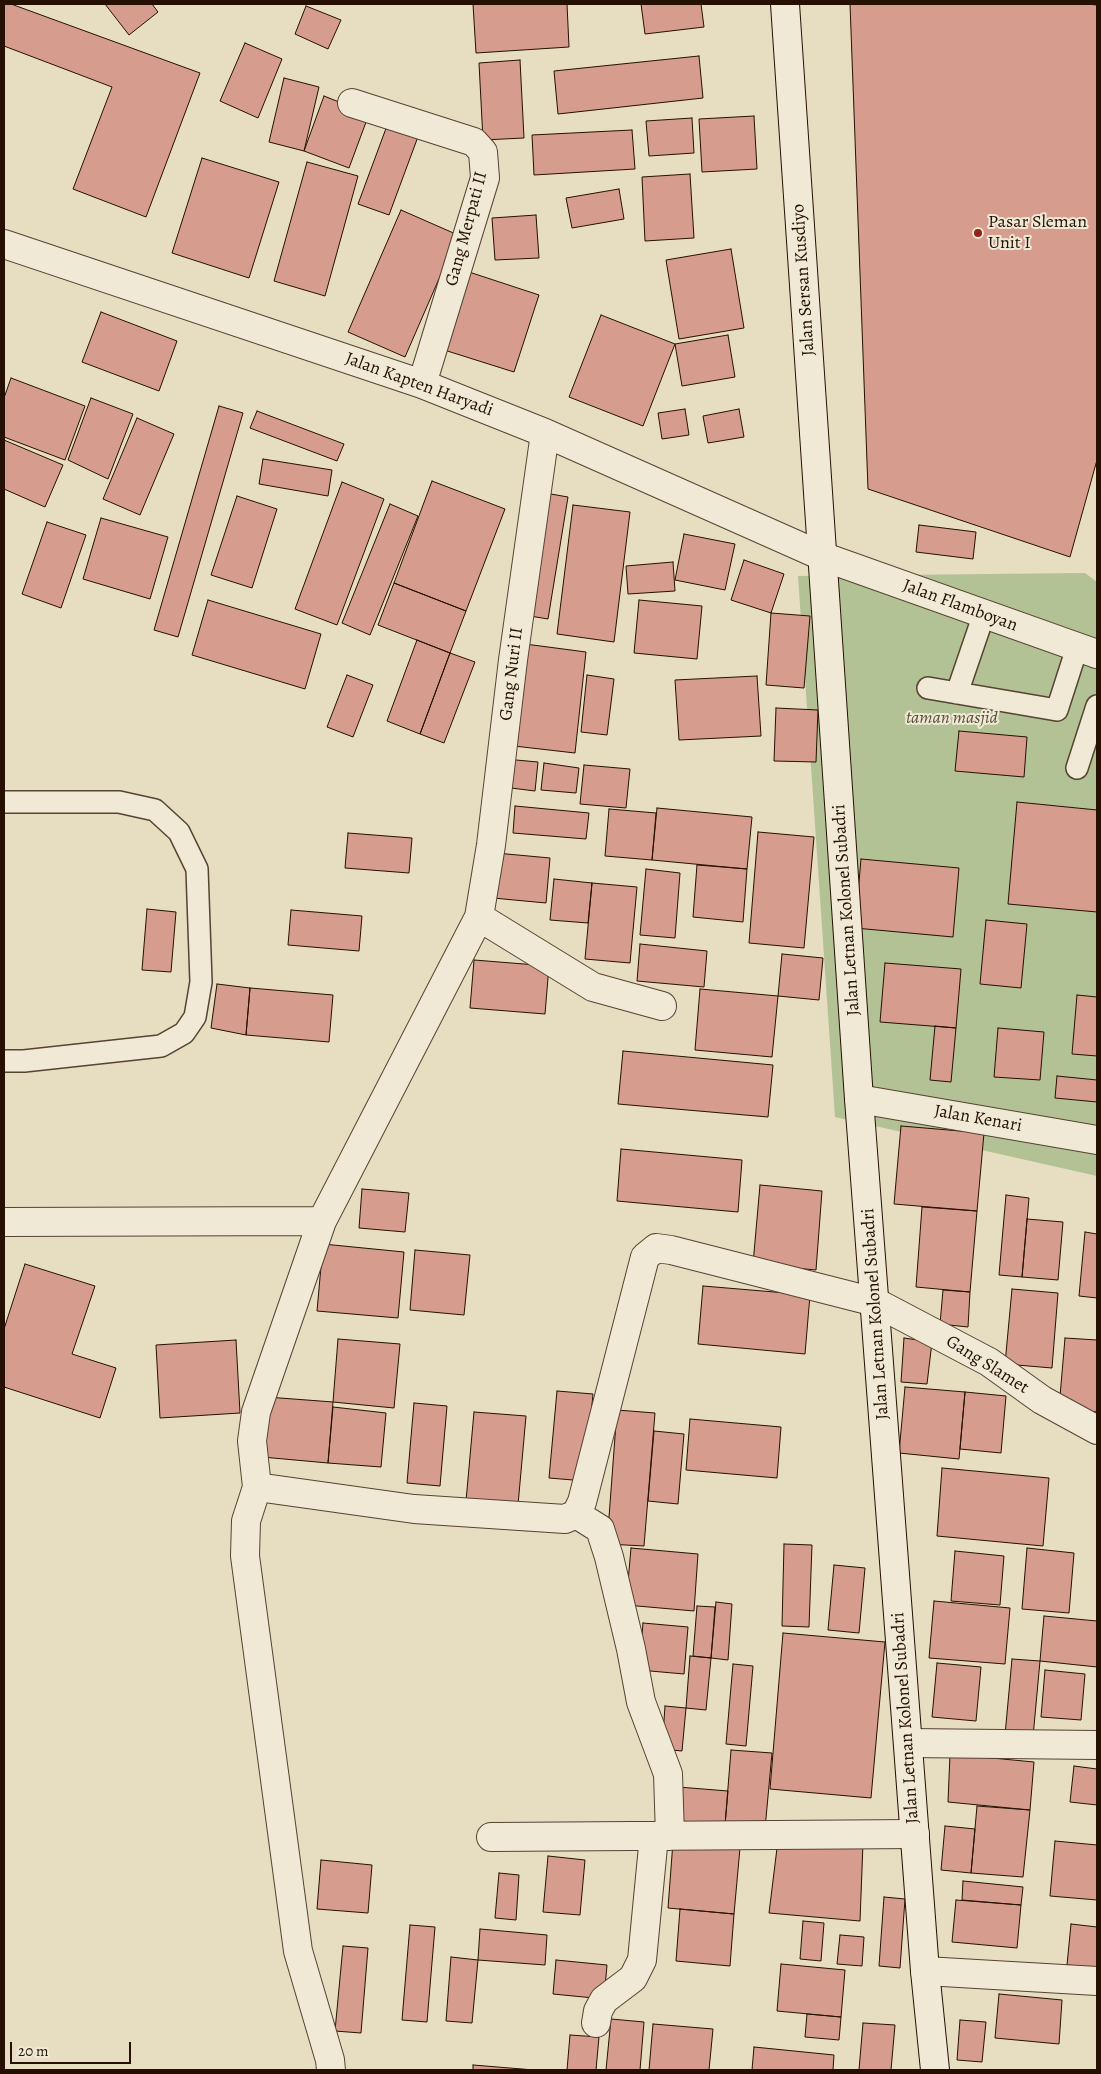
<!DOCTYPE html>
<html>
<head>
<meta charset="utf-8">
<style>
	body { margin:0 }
	#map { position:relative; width:1101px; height:2074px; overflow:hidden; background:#e7ddc0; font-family:Alegreya,serif }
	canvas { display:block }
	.frame { position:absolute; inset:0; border:5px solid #251002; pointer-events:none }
	.scale { position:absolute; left:10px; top:2042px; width:121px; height:22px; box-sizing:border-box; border:2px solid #251002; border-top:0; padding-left:6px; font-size:15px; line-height:18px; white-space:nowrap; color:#251002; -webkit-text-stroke:4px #efe9d6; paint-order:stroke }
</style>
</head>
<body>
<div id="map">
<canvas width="1101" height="2074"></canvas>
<div class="frame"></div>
<div class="scale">20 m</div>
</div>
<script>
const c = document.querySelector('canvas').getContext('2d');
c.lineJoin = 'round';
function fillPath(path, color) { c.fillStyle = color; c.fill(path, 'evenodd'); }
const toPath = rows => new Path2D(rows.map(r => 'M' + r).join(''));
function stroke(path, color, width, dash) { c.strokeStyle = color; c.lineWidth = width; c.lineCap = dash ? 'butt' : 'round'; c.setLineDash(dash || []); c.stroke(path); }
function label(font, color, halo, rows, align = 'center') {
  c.font = font + ' Alegreya,serif'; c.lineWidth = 4; c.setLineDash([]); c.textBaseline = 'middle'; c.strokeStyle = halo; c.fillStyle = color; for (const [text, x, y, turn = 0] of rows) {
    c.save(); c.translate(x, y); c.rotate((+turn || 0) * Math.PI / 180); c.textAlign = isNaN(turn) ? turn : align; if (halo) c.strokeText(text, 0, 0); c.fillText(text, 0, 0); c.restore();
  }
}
const green = toPath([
	[1085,573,1097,582,1097,1176,835,1117,798,576]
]);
const building = toPath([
	[4,4,11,4,200,73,146,217,73,189,112,87,4,46,4,4],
	[105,4,152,4,158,12,129,35,105,4],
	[473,4,567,4,569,47,476,53,473,4],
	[641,4,701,4,704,27,645,34,641,4],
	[850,4,1086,4,1097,5,1097,460,1070,557,868,489,850,4],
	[306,6,341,20,328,49,295,34,306,6],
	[245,43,282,59,258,118,220,101,245,43],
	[699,56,703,98,558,114,554,71,699,56],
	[520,60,524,138,483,140,479,63,520,60],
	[284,78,319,87,304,151,269,142,284,78],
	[324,96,369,114,349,168,304,151,324,96],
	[754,116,757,169,702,172,699,119,754,116],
	[692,118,694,153,649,156,646,121,692,118],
	[388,123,419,134,389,215,358,204,388,123],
	[632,130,635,169,534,175,532,135,632,130],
	[202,158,279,182,249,278,172,253,202,158],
	[307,162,358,176,325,296,274,281,307,162],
	[690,174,694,238,645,241,642,177,690,174],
	[619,189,624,219,572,228,566,198,619,189],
	[401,210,458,235,405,357,348,332,401,210],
	[536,215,539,258,495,260,492,218,536,215],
	[731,249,744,328,679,339,666,260,731,249],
	[466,271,539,295,514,372,441,349,466,271],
	[101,312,177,341,159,391,82,362,101,312],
	[601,315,675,344,643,426,569,397,601,315],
	[728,335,735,377,682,386,675,344,728,335],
	[11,378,85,406,65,460,4,437,4,398,11,378],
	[91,398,133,414,108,479,68,460,91,398],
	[219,406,243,413,178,637,154,630,219,406],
	[685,409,689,435,662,439,658,413,685,409],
	[739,409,744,437,708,443,703,416,739,409],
	[257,411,344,444,337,461,250,428,257,411],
	[137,418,174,434,140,515,103,499,137,418],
	[4,440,63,465,45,507,4,489,4,440],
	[263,459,332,470,328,496,259,484,263,459],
	[432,481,505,509,466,611,394,583,432,481],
	[342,482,384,499,337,625,295,609,342,482],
	[545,493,568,497,548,619,524,615,545,493],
	[237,496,277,509,252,588,211,575,237,496],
	[390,504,418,516,370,635,342,623,390,504],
	[573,505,630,512,614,642,557,634,573,505],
	[101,518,168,537,150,599,83,579,101,518],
	[47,522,86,535,61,608,22,594,47,522],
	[919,525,976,532,973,559,916,552,919,525],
	[684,534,735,544,725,590,675,580,684,534],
	[744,560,784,574,771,613,731,600,744,560],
	[673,562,675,591,628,594,626,566,673,562],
	[394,583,466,611,450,653,378,625,394,583],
	[208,600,321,634,305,689,192,655,208,600],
	[639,600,702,606,697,659,634,653,639,600],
	[771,613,810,616,804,688,766,685,771,613],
	[417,640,450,653,420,734,387,721,417,640],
	[525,644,586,652,575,753,514,746,525,644],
	[450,653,475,662,444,743,420,734,450,653],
	[347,675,373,685,353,737,327,727,347,675],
	[587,675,614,679,607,735,581,732,587,675],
	[757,676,761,736,679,740,675,680,757,676],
	[776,708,818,710,816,762,774,761,776,708],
	[959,731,1027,737,1024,777,955,771,959,731],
	[505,759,538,762,535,791,503,787,505,759],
	[544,763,579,768,576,793,541,790,544,763],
	[584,765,630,769,626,808,580,804,584,765],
	[1017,802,1097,810,1097,912,1008,904,1017,802],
	[515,806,589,813,586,839,513,833,515,806],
	[657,808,752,817,747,869,652,860,657,808],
	[609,809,656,813,652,860,605,856,609,809],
	[758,832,814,837,804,948,749,943,758,832],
	[348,833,412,838,409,873,345,868,348,833],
	[496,853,550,858,546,903,493,898,496,853],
	[861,859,959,868,953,937,855,928,861,859],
	[697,865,747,869,743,922,693,917,697,865],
	[646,869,680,873,675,938,640,935,646,869],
	[554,879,592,883,588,923,550,920,554,879],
	[592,883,637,887,630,963,585,959,592,883],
	[147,909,176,912,171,972,142,970,147,909],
	[291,910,362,916,359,951,288,945,291,910],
	[986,920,1027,924,1021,988,980,984,986,920],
	[640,944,707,951,704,987,637,981,640,944],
	[782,954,823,958,819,1000,778,996,782,954],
	[474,960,549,966,545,1014,470,1008,474,960],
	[885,963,961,969,956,1028,880,1022,885,963],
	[217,984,250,988,246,1035,211,1028,217,984],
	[250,988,333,995,329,1042,246,1035,250,988],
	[700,989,778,996,772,1057,695,1050,700,989],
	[1077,995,1097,997,1097,1056,1072,1054,1077,995],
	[935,1026,956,1028,951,1082,930,1080,935,1026],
	[998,1028,1044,1032,1040,1080,994,1077,998,1028],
	[623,1051,773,1065,768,1117,618,1104,623,1051],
	[1057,1076,1097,1080,1097,1102,1055,1098,1057,1076],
	[901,1126,984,1133,977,1211,894,1204,901,1126],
	[621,1149,742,1160,738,1212,617,1201,621,1149],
	[760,1185,822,1191,816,1270,753,1264,760,1185],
	[362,1189,409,1193,405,1232,359,1228,362,1189],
	[1006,1195,1029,1198,1022,1277,999,1275,1006,1195],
	[922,1207,977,1211,970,1292,916,1287,922,1207],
	[1027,1219,1063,1222,1058,1280,1022,1277,1027,1219],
	[1085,1232,1097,1234,1097,1298,1079,1296,1085,1232],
	[323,1244,404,1252,398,1318,317,1311,323,1244],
	[415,1250,470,1255,464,1315,410,1310,415,1250],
	[25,1264,95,1286,72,1354,116,1368,100,1418,4,1387,4,1329,25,1264],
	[703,1286,810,1295,805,1354,698,1344,703,1286],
	[1012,1289,1058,1293,1052,1368,1005,1364,1012,1289],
	[943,1290,970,1292,968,1327,940,1324,943,1290],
	[904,1338,932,1342,927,1384,901,1382,904,1338],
	[1065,1338,1097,1340,1097,1412,1059,1408,1065,1338],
	[338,1339,400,1344,394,1408,333,1402,338,1339],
	[236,1340,240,1413,160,1418,156,1345,236,1340],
	[905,1387,965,1392,959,1459,899,1453,905,1387],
	[557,1391,593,1394,585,1481,549,1478,557,1391],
	[965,1392,1006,1396,1001,1453,960,1449,965,1392],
	[267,1397,333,1402,328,1463,262,1457,267,1397],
	[414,1403,447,1406,440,1486,407,1483,414,1403],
	[333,1407,386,1413,381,1467,328,1463,333,1407],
	[617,1410,655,1413,644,1546,607,1544,617,1410],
	[474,1412,526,1416,518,1505,466,1501,474,1412],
	[690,1419,781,1427,777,1478,686,1470,690,1419],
	[654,1431,684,1434,678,1504,648,1501,654,1431],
	[942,1468,1049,1478,1043,1546,937,1536,942,1468],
	[784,1544,812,1545,809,1627,782,1626,784,1544],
	[631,1548,698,1554,694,1611,626,1605,631,1548],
	[1027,1548,1074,1553,1069,1613,1022,1609,1027,1548],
	[955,1551,1004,1556,1000,1605,951,1601,955,1551],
	[834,1565,865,1568,859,1633,828,1630,834,1565],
	[934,1601,1010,1608,1005,1664,929,1658,934,1601],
	[716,1602,732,1604,728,1660,711,1658,716,1602],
	[697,1606,715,1607,711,1658,693,1656,697,1606],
	[1044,1616,1097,1621,1097,1667,1040,1661,1044,1616],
	[643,1623,688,1627,684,1674,639,1670,643,1623],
	[783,1633,885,1642,871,1798,770,1789,783,1633],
	[690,1656,711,1658,706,1710,686,1708,690,1656],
	[1012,1659,1040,1661,1033,1737,1005,1735,1012,1659],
	[937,1663,981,1667,976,1721,932,1717,937,1663],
	[733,1664,753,1666,746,1746,726,1744,733,1664],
	[1045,1670,1085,1674,1081,1720,1041,1717,1045,1670],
	[665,1706,686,1708,682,1751,662,1749,665,1706],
	[731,1750,772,1753,765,1829,725,1825,731,1750],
	[950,1754,1034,1762,1030,1810,948,1802,950,1754],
	[1074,1766,1097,1769,1097,1805,1070,1802,1074,1766],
	[678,1787,728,1791,725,1825,676,1821,678,1787],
	[977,1806,1030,1810,1023,1877,971,1873,977,1806],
	[945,1826,975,1829,971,1873,941,1870,945,1826],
	[778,1840,863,1843,860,1921,769,1913,778,1840],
	[1055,1841,1097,1845,1097,1900,1050,1896,1055,1841],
	[673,1842,740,1848,734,1914,668,1908,673,1842],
	[548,1856,585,1860,580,1915,543,1912,548,1856],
	[321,1860,372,1865,368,1913,317,1909,321,1860],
	[499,1873,519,1875,516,1920,495,1918,499,1873],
	[963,1881,1023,1887,1021,1905,962,1900,963,1881],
	[884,1897,905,1899,900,1968,879,1966,884,1897],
	[956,1900,1021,1905,1017,1948,952,1942,956,1900],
	[680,1909,734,1914,730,1966,676,1961,680,1909],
	[803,1921,824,1923,821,1961,800,1959,803,1921],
	[1071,1924,1097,1927,1097,1968,1067,1965,1071,1924],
	[410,1925,435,1927,427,2022,402,2020,410,1925],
	[480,1929,547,1935,545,1965,478,1960,480,1929],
	[840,1935,864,1937,862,1966,837,1964,840,1935],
	[343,1946,368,1948,361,2033,335,2031,343,1946],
	[451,1957,478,1960,472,2023,446,2021,451,1957],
	[556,1960,607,1965,604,1999,553,1994,556,1960],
	[781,1964,845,1970,841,2017,777,2011,781,1964],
	[999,1994,1062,2000,1059,2044,995,2038,999,1994],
	[807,2014,841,2017,839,2040,805,2037,807,2014],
	[611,2019,644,2022,640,2070,606,2070,611,2019],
	[960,2020,986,2022,982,2062,957,2060,960,2020],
	[863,2023,895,2025,891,2070,859,2070,863,2023],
	[653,2024,713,2029,709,2070,649,2070,653,2024],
	[570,2035,599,2037,596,2070,567,2070,570,2035],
	[754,2047,834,2055,833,2070,752,2070,754,2047],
	[473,2065,534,2070,473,2070,473,2065]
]);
const service = toPath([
	[928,688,1057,710,1077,648],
	[957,693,984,614],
	[1077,768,1097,706],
	[4,802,119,802,155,810,179,832,197,869,201,982,195,1017,184,1033,161,1046,24,1061,4,1061]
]);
const minor = toPath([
	[352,103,474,142,483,152,485,178,422,384],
	[4,244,422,384,545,433,824,557,1097,654],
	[545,433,513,660,491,845,479,917,322,1221,256,1412,252,1441,257,1487,414,1509,565,1519,576,1514,582,1502,645,1257,656,1248,671,1250,875,1302,989,1362,1042,1400,1097,1430],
	[479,917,593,987,662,1006],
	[859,1099,1097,1140],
	[4,1222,322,1221],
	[257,1487,246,1521,245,1556,298,1951,330,2060,331,2070],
	[576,1514,600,1529,609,1557,631,1649,641,1702,668,1774,670,1836],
	[908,1743,1097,1745],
	[491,1837,915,1834],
	[925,1971,1097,1981],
	[596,2023,598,2011,604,2000,633,1978,642,1960,654,1836]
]);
const secondary = toPath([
	[785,4,859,1099,925,1971,935,2070]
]);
const markers = [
	[978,233,5,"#8f2418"]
];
const poiNames = [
	["Pasar Sleman",988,223],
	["Unit I",988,244]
];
const streetNames = [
	["Gang Merpati II",467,229,-75],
	["Jalan Sersan Kusdiyo",804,280,-94],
	["Jalan Kapten Haryadi",419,385,20],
	["Jalan Flamboyan",960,606,20],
	["Gang Nuri II",512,674,-83],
	["Jalan Letnan Kolonel Subadri",847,910,-94],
	["Jalan Kenari",978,1119,10],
	["Jalan Letnan Kolonel Subadri",876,1314,-94],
	["Gang Slamet",987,1365,32],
	["Jalan Letnan Kolonel Subadri",906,1718,-94]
];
const parkNames = [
	["taman masjid",952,719]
];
fillPath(green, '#b3c294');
fillPath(building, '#d69c8e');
stroke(building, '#251002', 1);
stroke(service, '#564332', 24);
stroke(minor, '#564332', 30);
stroke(secondary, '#251002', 30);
stroke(service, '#efe9d6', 21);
stroke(minor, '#efe9d6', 28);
stroke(secondary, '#efe9d6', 28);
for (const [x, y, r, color] of markers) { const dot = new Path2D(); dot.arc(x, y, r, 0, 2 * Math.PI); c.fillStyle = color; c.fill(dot); stroke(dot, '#efe9d6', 2); }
label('18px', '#251002', '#efe9d6', poiNames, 'left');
label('18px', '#251002', '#efe9d6', streetNames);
label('italic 18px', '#574e35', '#efe9d6', parkNames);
</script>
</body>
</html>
